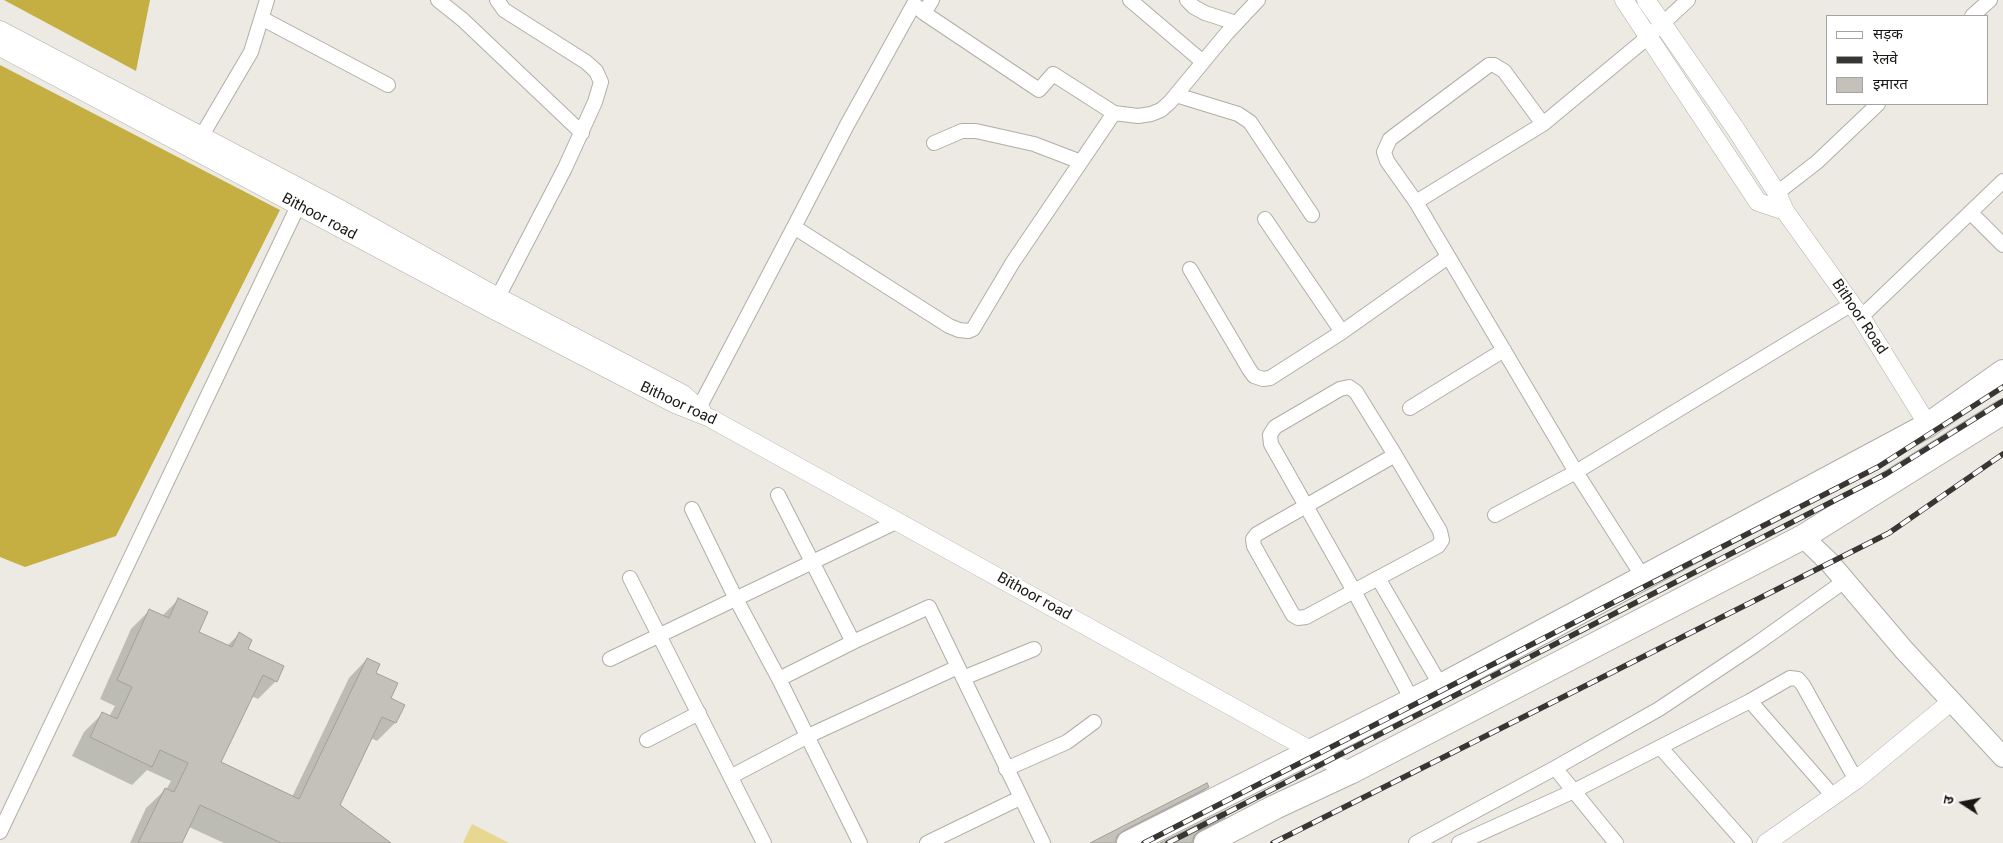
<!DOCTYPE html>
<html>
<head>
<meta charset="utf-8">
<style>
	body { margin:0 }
	#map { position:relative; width:2003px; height:843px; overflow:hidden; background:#eceae2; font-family:Roboto,"Noto Sans Devanagari",sans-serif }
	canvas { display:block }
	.legend { position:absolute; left:1826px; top:15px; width:162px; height:90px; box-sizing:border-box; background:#fff; border:1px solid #a3a3a1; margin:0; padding:6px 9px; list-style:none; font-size:15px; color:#191815 }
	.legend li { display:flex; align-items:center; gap:10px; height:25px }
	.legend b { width:25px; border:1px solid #a3a3a1 }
	.north { position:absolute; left:1938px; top:778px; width:50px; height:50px; -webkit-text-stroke:4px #fff; paint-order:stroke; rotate:281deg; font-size:14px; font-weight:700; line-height:20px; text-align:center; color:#191815 }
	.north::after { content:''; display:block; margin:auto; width:18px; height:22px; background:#191815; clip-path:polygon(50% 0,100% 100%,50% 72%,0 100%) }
</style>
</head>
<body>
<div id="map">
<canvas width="2003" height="843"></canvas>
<ul class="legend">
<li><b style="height:6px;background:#fff"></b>सड़क</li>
<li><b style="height:6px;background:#373632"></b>रेलवे</li>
<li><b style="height:14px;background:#c3c1b9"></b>इमारत</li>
</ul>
<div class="north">उ</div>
</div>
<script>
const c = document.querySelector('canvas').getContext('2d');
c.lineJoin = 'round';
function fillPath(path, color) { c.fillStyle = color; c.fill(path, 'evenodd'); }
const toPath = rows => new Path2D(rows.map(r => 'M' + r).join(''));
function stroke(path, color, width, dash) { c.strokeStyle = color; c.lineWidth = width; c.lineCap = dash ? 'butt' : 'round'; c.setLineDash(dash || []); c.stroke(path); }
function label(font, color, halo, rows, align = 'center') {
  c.font = font + ' Roboto,sans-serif'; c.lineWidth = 4.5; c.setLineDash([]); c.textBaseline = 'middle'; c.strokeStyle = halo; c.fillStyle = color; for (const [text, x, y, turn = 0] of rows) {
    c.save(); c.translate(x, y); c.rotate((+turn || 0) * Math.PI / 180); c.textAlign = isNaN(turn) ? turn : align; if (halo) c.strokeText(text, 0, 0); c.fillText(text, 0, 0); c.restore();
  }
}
const green = toPath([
	[472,824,509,843,463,843]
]);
const forest = toPath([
	[4,0,150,0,136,71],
	[0,65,280,210,116,536,25,567,0,557]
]);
const shadow = toPath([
	[178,600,197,632,227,646,239,634,246,649,276,681,258,699,251,696,219,763,292,797,349,678,367,659,389,699,395,723,377,741,371,738,339,806,389,843,224,843,189,827,181,843,130,843,146,808,165,790,166,790,171,781,147,770,132,785,72,756,84,732,102,714,109,717,115,706,100,699,131,629,150,610,162,616],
	[1208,787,1195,800,1115,840,1114,843,1093,843],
	[1223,817,1211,830,1192,840,1191,843,1162,843]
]);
const building = toPath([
	[178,598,208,612,199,632,232,647,239,632,252,640,248,649,284,666,277,682,263,675,221,762,299,799,367,658,380,664,376,673,398,683,391,698,405,705,396,723,382,717,340,805,391,843,281,843,200,805,182,843,138,843,165,788,174,792,188,763,160,750,152,767,90,737,102,712,117,719,132,687,117,680,149,609,169,618,178,598],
	[1207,783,1209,787,1123,831,1117,836,1115,843,1090,843,1207,783],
	[1222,812,1225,818,1199,831,1194,836,1192,843,1160,843,1222,812]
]);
const minor = toPath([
	[438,0,463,20,582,133],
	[497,0,504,10,586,62,596,71,601,82,595,102,565,168,498,297],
	[1130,0,1203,62],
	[1187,0,1194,7,1205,13,1236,23],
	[924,13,932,0],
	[1972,16,1990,0],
	[263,19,388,85],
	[1176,95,1238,114,1250,122,1312,215],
	[1543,124,1504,71,1494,65,1489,65,1390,139,1384,152,1387,161,1416,202,1576,472,1643,577],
	[201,137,251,52,267,0],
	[934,143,962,131,976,131,1034,144,1081,162],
	[1777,193,1817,162,1878,104],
	[1416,202,1543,124,1648,37,1688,0],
	[1971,213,2003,245],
	[1265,219,1342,332],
	[794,227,847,125,914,4,924,13,1039,90,1053,74,1114,113,1138,116,1151,114,1161,110,1170,102,1227,33,1258,0],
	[1190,269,1249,369,1254,376,1263,379,1270,378,1342,332,1448,257],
	[1861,317,2003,181],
	[699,408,794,227,949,326,959,330,968,331,973,329,1013,262,1114,113],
	[1410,408,1504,350],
	[1395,455,1440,531,1442,540,1438,546,1354,591,1306,617,1298,618,1293,615,1254,546,1253,539,1257,534,1395,455],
	[1395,455,1356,392,1349,387,1340,389,1275,427,1270,435,1271,444,1354,591,1412,700],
	[778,495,853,642],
	[692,509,736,599,779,679],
	[1495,515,1576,472,1852,304],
	[630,578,764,843],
	[1378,578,1441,686],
	[610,659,896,522],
	[963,678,1034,649],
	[1750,701,1834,797],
	[647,740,699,713],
	[1660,747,1745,843],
	[1555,768,1616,843],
	[1006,769,1067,742,1094,722],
	[732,776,808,736,958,667],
	[0,832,298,206],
	[860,843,779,679,853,642,929,607,1043,843],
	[927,843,1020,798],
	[1416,843,1555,768,1659,709,1755,645,1846,580],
	[1459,843,1574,791,1750,701,1790,678,1798,679,1803,685,1856,780]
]);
const tertiary = toPath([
	[1624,0,1758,202,1785,211],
	[1646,0,1735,128,1777,193,1785,211,1861,317,1928,425],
	[0,30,342,210,498,297,683,394,702,411],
	[0,47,492,309,677,405,710,418,1350,772],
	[1766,843,1856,780,1952,701]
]);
const secondary = toPath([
	[1803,537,1830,563,1904,650,2003,757]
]);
const trunk = toPath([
	[1129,843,1441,686,1928,425,2003,372],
	[1206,843,1275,807,1350,772,1803,537,2003,412]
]);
const rail = toPath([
	[1144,843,1878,467,2003,387],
	[1168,843,1886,474,2003,401],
	[1273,843,1889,533,2003,454]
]);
const streetNames = [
	["Bithoor road",319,217,28],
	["Bithoor Road",1859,317,56],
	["Bithoor road",678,404,25],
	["Bithoor road",1034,597,29]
];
fillPath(green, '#e7d791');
fillPath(forest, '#c5ae42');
fillPath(shadow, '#0003');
fillPath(building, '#c3c1b9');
stroke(building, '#a1a098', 1);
stroke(minor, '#b0aea6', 16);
stroke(tertiary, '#b0aea6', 19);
stroke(secondary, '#b0aea6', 22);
stroke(trunk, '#b0aea6', 26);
stroke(minor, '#fff', 14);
stroke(tertiary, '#fff', 18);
stroke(secondary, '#fff', 20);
stroke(trunk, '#fff', 24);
stroke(rail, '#373632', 5.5);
stroke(rail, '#fff', 4, [11]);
label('15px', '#191815', '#fff', streetNames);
</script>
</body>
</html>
